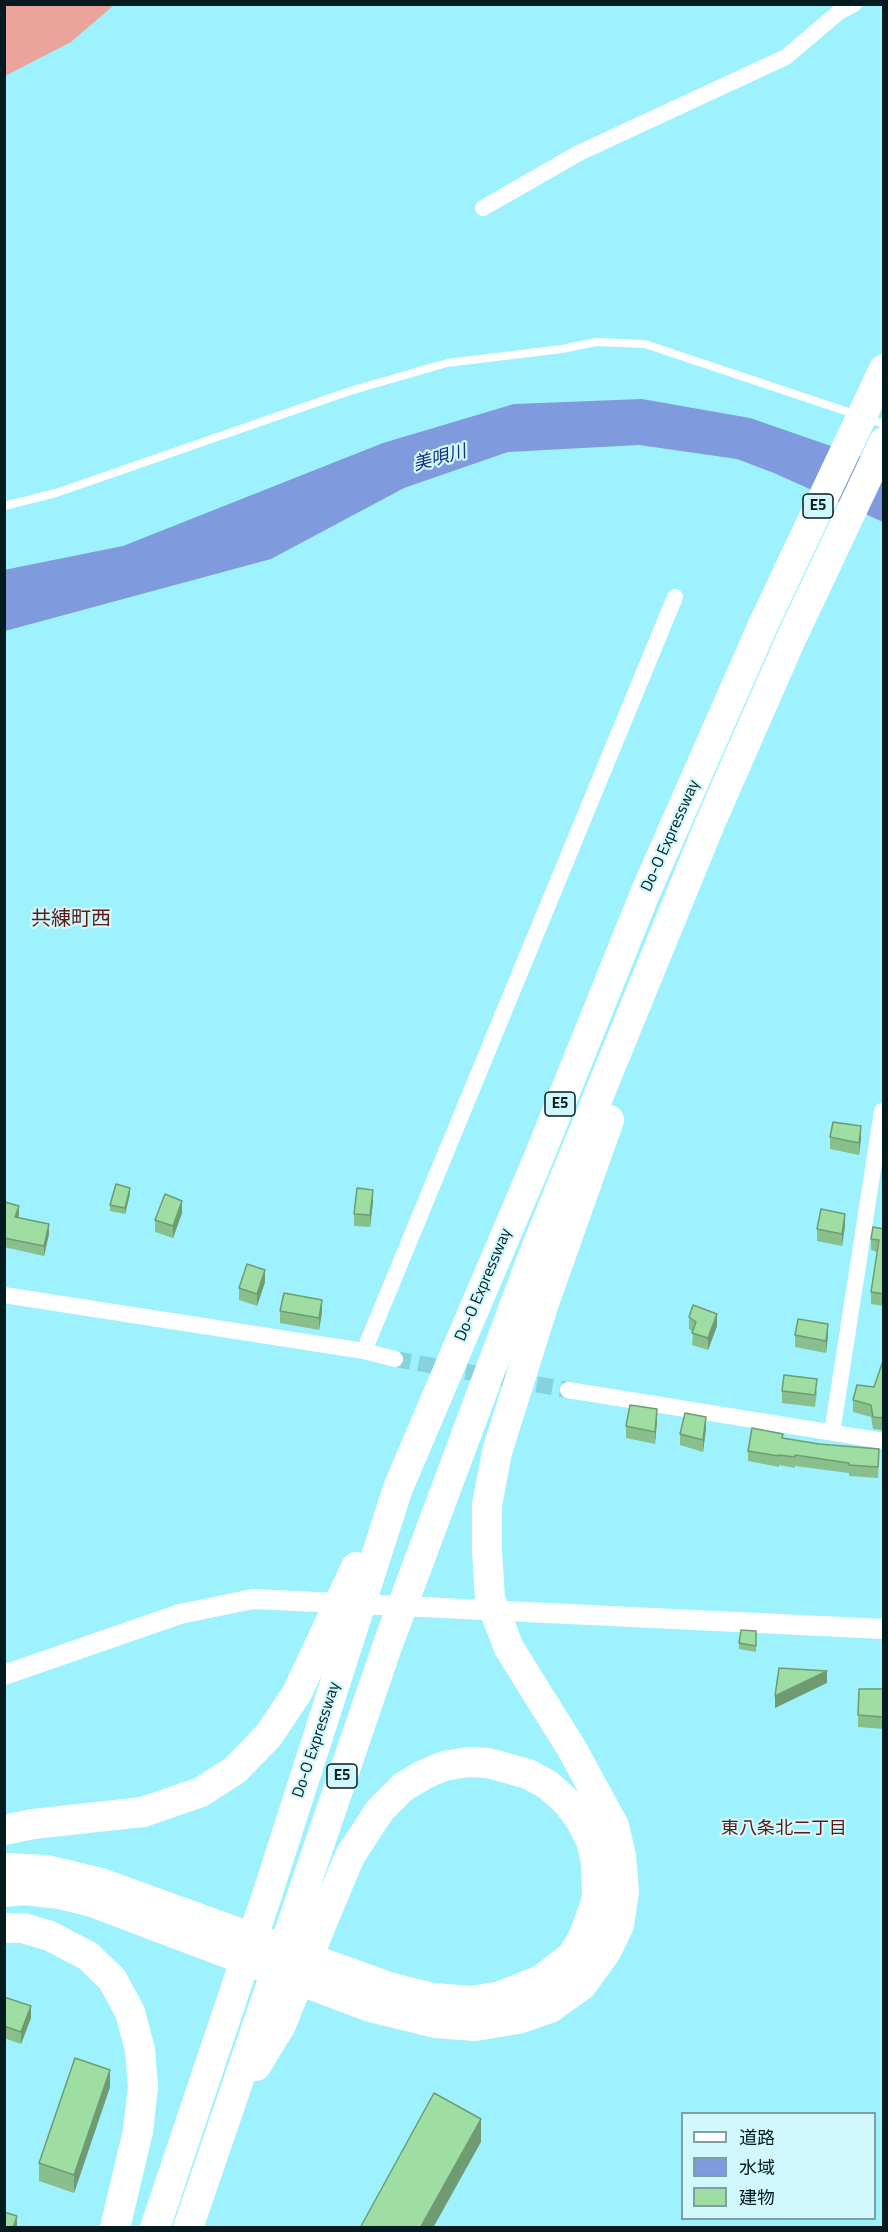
<!DOCTYPE html>
<html>
<head>
<meta charset="utf-8">
<style>
	body { margin:0 }
	#map { position:relative; width:888px; height:2232px; overflow:hidden; background:#9ef2fe; font-family:"Titillium Web","Noto Sans JP",sans-serif }
	canvas { display:block }
	.frame { position:absolute; inset:0; border:6px solid #031b1e; pointer-events:none }
	.legend { position:absolute; left:681px; top:2112px; width:195px; height:108px; box-sizing:border-box; background:#d0f8fd; border:2px solid #7ea0a4; margin:0; padding:8px 10px; list-style:none; font-size:18px; color:#031b1e }
	.legend li { display:flex; align-items:center; gap:12px; height:30px }
	.legend b { width:30px; border:2px solid #7ea0a4 }
</style>
</head>
<body>
<div id="map">
<canvas width="888" height="2232"></canvas>
<div class="frame"></div>
<ul class="legend">
<li><b style="height:8px;background:#fff"></b>道路</li>
<li><b style="height:16px;background:#7f9add"></b>水域</li>
<li><b style="height:16px;background:#9edea3"></b>建物</li>
</ul>
</div>
<script>
const c = document.querySelector('canvas').getContext('2d');
c.lineJoin = 'round';
function fillPath(path, color) { c.fillStyle = color; c.fill(path, 'evenodd'); }
const toPath = rows => new Path2D(rows.map(r => 'M' + r).join(''));
function stroke(path, color, width, dash) { c.strokeStyle = color; c.lineWidth = width; c.lineCap = dash ? 'butt' : 'round'; c.setLineDash(dash || []); c.stroke(path); }
function label(font, color, halo, rows, align = 'center') {
  c.font = font + ' "Titillium Web","Noto Sans JP",sans-serif'; c.lineWidth = 4.5; c.setLineDash([]); c.textBaseline = 'middle'; c.strokeStyle = halo; c.fillStyle = color; for (const [text, x, y, turn = 0] of rows) {
    c.save(); c.translate(x, y); c.rotate((+turn || 0) * Math.PI / 180); c.textAlign = isNaN(turn) ? turn : align; if (halo) c.strokeText(text, 0, 0); c.fillText(text, 0, 0); c.restore();
  }
}
const green = toPath([
	[5,4,114,4,114,5,71,42,5,76]
]);
const water = toPath([
	[642,399,750,418,883,464,883,522,774,473,737,459,639,445,508,452,404,488,271,559,5,631,4,570,123,546,383,443,514,404]
]);
const minorTunnel = toPath([
	[395,1359,568,1390]
]);
const service = toPath([
	[4,506,56,493,350,391,447,363,562,349,596,342,645,344,884,424]
]);
const minor = toPath([
	[483,208,579,153,786,57,839,12,854,4],
	[4,1295,364,1351,395,1359],
	[364,1351,675,597],
	[568,1390,884,1441],
	[832,1433,882,1111,884,1111]
]);
const tertiary = toPath([
	[4,1675,180,1614,253,1599,884,1629]
]);
const motorway = toPath([
	[4,1830,33,1824,143,1812,201,1792,235,1770,269,1735,297,1693,356,1567],
	[4,1868,47,1870,101,1883,389,1987,433,1998,471,2001,501,1996,541,1980,572,1956,583,1938,597,1899,596,1862,591,1841,580,1819,566,1801,548,1785,528,1774,488,1763,468,1762,444,1766,425,1774,403,1787,380,1810,350,1856,324,1918,281,2025,256,2066],
	[4,1892,24,1890,59,1894,92,1902,370,2007,435,2023,475,2026,518,2019,550,2008,582,1985,606,1952,619,1925,624,1892,621,1856,614,1826,572,1749,509,1648,490,1599,487,1550,487,1505,497,1452,544,1303,609,1120],
	[4,1928,23,1928,50,1936,88,1956,112,1979,130,2012,140,2050,143,2087,138,2131,115,2228],
	[155,2228,267,1895,398,1488,536,1164,646,891,763,625,884,369],
	[188,2228,388,1644,533,1256,709,826,791,639,884,442]
]);
const wall = toPath([
	[830,1137,861,1138,859,1155,830,1149],
	[130,1194,125,1214,110,1211,110,1205],
	[373,1202,370,1227,354,1226,354,1214],
	[4,1203,19,1216,18,1217,49,1234,44,1256,4,1247],
	[182,1213,173,1238,155,1232,155,1220],
	[845,1226,842,1246,817,1241,817,1229],
	[884,1229,884,1306,871,1304,871,1292,877,1252,871,1250,871,1239],
	[265,1282,257,1306,239,1300,239,1288],
	[280,1311,322,1312,319,1330,280,1323],
	[689,1317,717,1326,708,1350,692,1345,693,1332,689,1329],
	[795,1335,828,1336,826,1353,795,1347],
	[884,1358,884,1421,882,1430,873,1429,871,1417,853,1412,853,1400,874,1387],
	[782,1391,817,1391,815,1407,782,1403],
	[657,1421,655,1444,626,1438,626,1426],
	[706,1429,703,1452,680,1445,680,1434],
	[783,1438,879,1459,878,1478,849,1476,849,1473,795,1466,795,1468,779,1465,779,1467,748,1461,748,1451],
	[756,1631,756,1652,739,1649,739,1643],
	[884,1689,884,1729,858,1727,858,1715],
	[4,1997,31,2018,21,2044,4,2038],
	[110,2087,74,2193,39,2181,39,2163]
]);
const shadedWall = toPath([
	[861,1126,861,1138,859,1155,859,1143],
	[130,1188,130,1194,125,1214,125,1208],
	[373,1190,373,1202,370,1227,370,1215],
	[182,1201,182,1213,173,1238,173,1226],
	[19,1206,19,1216,15,1227,15,1217],
	[845,1214,845,1226,842,1246,842,1234],
	[49,1224,49,1234,44,1256,44,1246],
	[265,1270,265,1282,257,1306,257,1294],
	[322,1300,322,1312,319,1330,319,1318],
	[717,1314,717,1326,708,1350,708,1338],
	[828,1324,828,1336,826,1353,826,1341],
	[657,1409,657,1421,655,1444,655,1432],
	[884,1409,884,1421,882,1430,882,1418],
	[706,1417,706,1429,703,1452,703,1440],
	[827,1671,827,1683,775,1708,775,1696],
	[31,2006,31,2018,21,2044,21,2032],
	[110,2070,110,2087,74,2193,74,2175],
	[481,2119,481,2142,433,2228,420,2228],
	[17,2216,17,2228,13,2228]
]);
const building = toPath([
	[833,1122,861,1126,859,1143,830,1137,833,1122],
	[116,1184,130,1188,125,1208,110,1205,116,1184],
	[357,1188,373,1190,370,1215,354,1214,357,1188],
	[165,1194,182,1201,173,1226,155,1220,165,1194],
	[5,1202,19,1206,15,1217,49,1224,44,1246,4,1238,5,1202],
	[821,1209,845,1214,842,1234,817,1229,821,1209],
	[873,1227,884,1229,884,1294,871,1292,879,1240,871,1239,873,1227],
	[247,1264,265,1270,257,1294,239,1288,247,1264],
	[284,1293,322,1300,319,1318,280,1311,284,1293],
	[693,1305,717,1314,708,1338,692,1333,696,1322,689,1317,693,1305],
	[798,1319,828,1324,826,1341,795,1335,798,1319],
	[884,1358,884,1409,882,1418,873,1417,871,1405,853,1400,857,1385,874,1387,884,1358],
	[784,1375,817,1379,815,1395,782,1391,784,1375],
	[630,1405,657,1409,655,1432,626,1426,630,1405],
	[685,1413,706,1417,703,1440,680,1434,685,1413],
	[752,1428,783,1434,782,1438,819,1444,879,1449,878,1467,849,1465,849,1463,795,1455,795,1457,779,1455,779,1456,748,1451,752,1428],
	[741,1630,756,1631,756,1646,739,1643,741,1630],
	[779,1668,827,1671,775,1696,779,1668],
	[859,1689,884,1689,884,1717,858,1715,859,1689],
	[4,1997,31,2006,21,2032,4,2026,4,1997],
	[75,2058,110,2070,74,2175,39,2163,75,2058],
	[434,2093,481,2119,420,2228,360,2228,434,2093],
	[4,2212,17,2216,13,2228,4,2228,4,2212]
]);
const shields = [
	[818,506,30],
	[560,1104,30],
	[342,1776,30]
];
const shieldNames = [
	["E5",818,506],
	["E5",560,1104],
	["E5",342,1776]
];
const streetNames = [
	["Do-O Expressway",671,836,-66],
	["Do-O Expressway",484,1285,-67],
	["Do-O Expressway",317,1740,-72]
];
const waterNames = [
	["美唄川",440,459,-15]
];
const neighbourhoodNames = [
	["東八条北二丁目",784,1830]
];
const quarterNames = [
	["共練町西",71,920]
];
fillPath(green, '#eaa49c');
fillPath(water, '#7f9add');
stroke(minorTunnel, '#87d2dc', 16, [16, 8]);
stroke(service, '#fff', 8);
stroke(minor, '#fff', 16);
stroke(tertiary, '#fff', 20);
stroke(motorway, '#fff', 30);
fillPath(wall, '#88bf8c');
fillPath(shadedWall, '#6f9b72');
fillPath(building, '#9edea3');
stroke(building, '#6f9b72', 1.5);
for (const [x, y, w] of shields) { const box = new Path2D(); box.roundRect(x - w / 2, y - 12, w, 24, 4.5); c.fillStyle = '#d0f8fd'; c.fill(box); stroke(box, '#031b1e', 1.5); }
label('bold 15px', '#031b1e', null, shieldNames);
label('16px', '#031b1e', '#d0f8fd', streetNames);
label('italic 18px', '#19307d', '#d0f8fd', waterNames);
label('18px', '#5e1a17', '#d0f8fd', neighbourhoodNames);
label('20px', '#5e1a17', '#d0f8fd', quarterNames);
</script>
</body>
</html>
